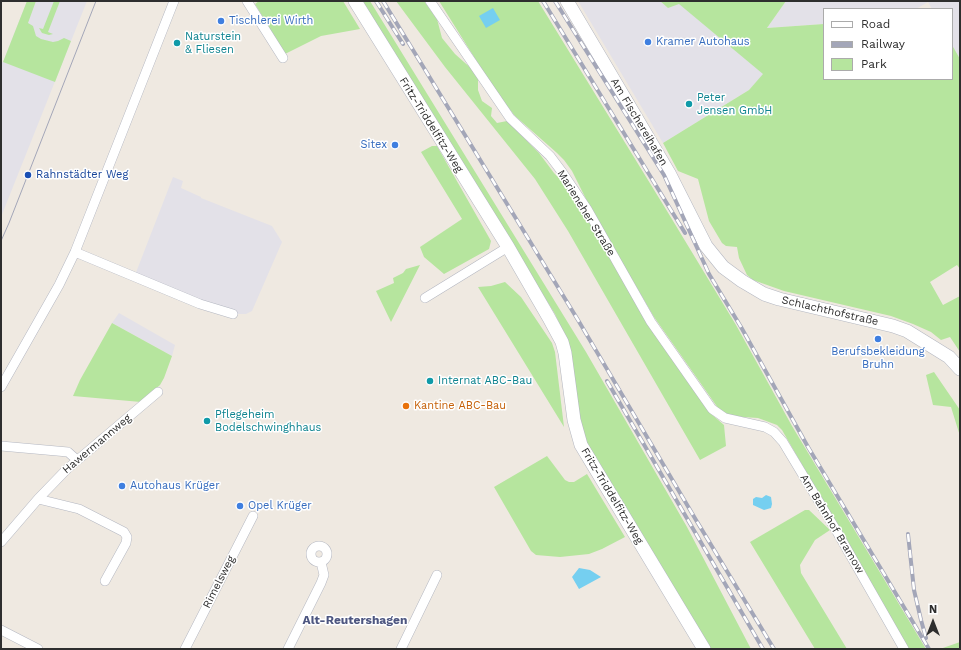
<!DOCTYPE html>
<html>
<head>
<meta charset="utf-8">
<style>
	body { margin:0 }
	#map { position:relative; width:961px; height:650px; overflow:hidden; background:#efe9e1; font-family:"Work Sans",sans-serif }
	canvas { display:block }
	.frame { position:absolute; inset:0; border:2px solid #2e2e2e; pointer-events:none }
	.legend { position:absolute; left:823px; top:8px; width:130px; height:72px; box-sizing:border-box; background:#fff; border:1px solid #ababab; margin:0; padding:5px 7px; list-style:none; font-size:12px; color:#2e2e2e }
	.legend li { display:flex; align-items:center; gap:8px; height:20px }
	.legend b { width:20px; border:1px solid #ababab }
	.north { position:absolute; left:913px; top:602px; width:40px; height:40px; -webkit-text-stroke:3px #fff; paint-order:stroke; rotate:0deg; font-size:11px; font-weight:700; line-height:16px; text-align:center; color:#2e2e2e }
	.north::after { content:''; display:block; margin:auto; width:14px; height:18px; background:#2e2e2e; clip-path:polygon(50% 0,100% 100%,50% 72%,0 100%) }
</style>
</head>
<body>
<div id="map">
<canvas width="961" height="650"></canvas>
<div class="frame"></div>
<ul class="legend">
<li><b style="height:5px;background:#fff"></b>Road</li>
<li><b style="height:5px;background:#a3a6b8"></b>Railway</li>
<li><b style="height:11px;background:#b6e59e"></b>Park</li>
</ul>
<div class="north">N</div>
</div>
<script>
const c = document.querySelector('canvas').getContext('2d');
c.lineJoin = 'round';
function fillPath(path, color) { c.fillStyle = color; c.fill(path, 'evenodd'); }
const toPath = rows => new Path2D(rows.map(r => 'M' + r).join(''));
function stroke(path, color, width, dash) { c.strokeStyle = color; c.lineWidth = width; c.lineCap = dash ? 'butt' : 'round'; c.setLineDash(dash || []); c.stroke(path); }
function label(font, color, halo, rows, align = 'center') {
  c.font = font + ' "Work Sans",sans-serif'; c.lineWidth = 3; c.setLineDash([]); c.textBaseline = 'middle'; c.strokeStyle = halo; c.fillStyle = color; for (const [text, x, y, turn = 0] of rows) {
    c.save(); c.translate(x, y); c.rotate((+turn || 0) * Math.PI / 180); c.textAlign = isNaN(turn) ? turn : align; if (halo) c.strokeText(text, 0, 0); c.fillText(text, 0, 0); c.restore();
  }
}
const industrial = toPath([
	[27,1,87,1,1,217,1,62,3,62],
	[578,1,660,1,668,8,679,3,764,74,749,90,663,143],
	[786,1,960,1,960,59,952,45,952,9,932,9,928,2,916,9,824,9,824,24,767,28],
	[173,177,183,181,181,188,201,197,201,198,272,226,282,242,252,311,246,314,233,314,135,275],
	[119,313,175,345,172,356,112,323]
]);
const green = toPath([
	[27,1,36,1,28,23,33,26,36,36,41,39,53,42,58,41,64,38,71,41,55,82,3,62],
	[54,1,60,1,48,32,53,34,49,35,42,33,39,28,43,29],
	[259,1,343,1,360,29,321,36,285,54,255,4],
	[360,1,370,1,586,352,687,527,751,649,709,649,586,446,561,327,555,314],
	[396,1,424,1,437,19,442,38,455,54,473,70,478,76,478,90,482,101,492,108,491,116,497,123,507,121,539,153,554,173,564,183,583,210,709,412,724,425,726,446,700,460,568,231,535,179,445,67],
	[439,1,538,1,667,211,736,325,792,426,926,649,908,649,782,430,777,425,758,418,728,416,718,408,654,317,591,209,572,171,564,160,557,153,515,116,496,92],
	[660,1,786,1,767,28,824,24,824,79,952,79,952,45,960,59,960,269,957,265,930,282,943,305,960,296,960,352,950,337,941,340,931,332,913,324,891,316,784,291,753,280,747,275,739,258,737,247,726,246,722,243,709,221,698,179,678,171,663,143,749,90,763,74,679,4,668,8],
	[432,146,437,146,491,241,489,249,444,274,424,257,420,247,462,219,421,152],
	[420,265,391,322,376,291,394,283,393,278,403,273,406,269],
	[505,282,521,297,552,343,555,352,564,427,478,287,491,286],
	[112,323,172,356,164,378,160,385,141,402,73,396,80,380],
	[934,372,960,410,960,436,951,407,933,405,926,375],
	[547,456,565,480,569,482,574,482,587,474,625,537,602,549,589,554,560,557,536,555,531,551,494,487],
	[805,510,809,510,830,530,815,540,800,565,801,573,847,649,815,649,750,542],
	[960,642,960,649,940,649]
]);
const water = toPath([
	[493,8,500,20,486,28,479,16],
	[766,495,771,497,772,504,771,508,764,510,753,505,753,499,756,497,762,498],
	[579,568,590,570,601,577,579,589,572,577]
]);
const street = toPath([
	[247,1,283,58],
	[430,1,510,118,550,156,562,172,587,209,651,322,712,409,725,418,765,427,774,432,783,442,836,530,904,649],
	[75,252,200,304,233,314],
	[425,298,508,247],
	[1,387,59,285,75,252,174,1],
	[1,446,68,452,77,460],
	[38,499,79,509,124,532,127,537,126,543,105,581],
	[1,542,38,499,67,469,158,392],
	'311 554a8 8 0 1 1 16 0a8 8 0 1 1-16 0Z',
	[1,630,38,649],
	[185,649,253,516],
	[288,649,321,583,324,575,321,562],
	[401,649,437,575]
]);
const secondary = toPath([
	[355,1,508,247,549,318,562,342,565,353,574,420,581,445,704,649],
	[567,1,669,173,706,246,723,267,742,281,764,294,779,299,893,326,907,331,949,357,960,369]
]);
const tram = toPath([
	[1,241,9,223,96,1]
]);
const rail = toPath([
	[376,1,403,44],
	[383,1,578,320,696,520,774,649],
	[543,1,685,233],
	[555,1,664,175,709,274,741,327,808,447,929,649],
	[607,381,763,649],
	[908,534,914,590,921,620,926,638]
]);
const markers = [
	[221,21,4,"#3f7fe0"],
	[648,42,4,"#3f7fe0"],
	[177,43,4,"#0f9aa8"],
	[689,104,4,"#0f9aa8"],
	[395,145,4,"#3f7fe0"],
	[28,175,4,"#1a4fb4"],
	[878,339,4,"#3f7fe0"],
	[430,381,4,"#0f9aa8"],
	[406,406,4,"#e8710a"],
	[207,421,4,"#0f9aa8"],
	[122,486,4,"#3f7fe0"],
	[240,506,4,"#3f7fe0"]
];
const shopNames = [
	["Tischlerei Wirth",229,21],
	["Kramer Autohaus",656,42],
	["Sitex",387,145,"right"],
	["Berufsbekleidung",878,352,"center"],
	["Bruhn",878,365,"center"],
	["Autohaus Krüger",130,486],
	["Opel Krüger",248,506]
];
const cultureNames = [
	["Naturstein",185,37],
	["& Fliesen",185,50],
	["Peter",697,98],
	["Jensen GmbH",697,111],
	["Internat ABC-Bau",438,381],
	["Pflegeheim",215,415],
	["Bodelschwinghhaus",215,428]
];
const streetNames = [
	["Am Fischereihafen",639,122,59],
	["Fritz-Triddelfitz-Weg",431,125,58],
	["Marieneher Straße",586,213,58],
	["Schlachthofstraße",830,311,13],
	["Hawermannweg",97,444,-40],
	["Fritz-Triddelfitz-Weg",612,496,59],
	["Am Bahnhof Bramow",832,524,59],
	["Rimelsweg",219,582,-63]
];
const transitNames = [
	["Rahnstädter Weg",36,175]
];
const foodNames = [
	["Kantine ABC-Bau",414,406]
];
const neighbourhoodNames = [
	["Alt-Reutershagen",355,620]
];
fillPath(industrial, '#e3e1e8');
fillPath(green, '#b6e59e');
fillPath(water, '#75cff0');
stroke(street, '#b4b7c1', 10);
stroke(secondary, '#b4b7c1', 14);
stroke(street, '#fff', 9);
stroke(secondary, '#fff', 13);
stroke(tram, '#a3a6b8', 1);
stroke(rail, '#a3a6b8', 4);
stroke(rail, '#fff', 2.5, [8]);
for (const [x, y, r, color] of markers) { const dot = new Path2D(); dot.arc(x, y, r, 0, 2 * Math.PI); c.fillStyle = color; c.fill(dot); stroke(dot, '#fff', 1.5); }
label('11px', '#366cbe', '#fff', shopNames, 'left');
label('11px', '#0d838f', '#fff', cultureNames, 'left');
label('11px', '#2e2e2e', '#fff', streetNames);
label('11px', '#164399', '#fff', transitNames, 'left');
label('11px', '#c56008', '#fff', foodNames, 'left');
label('bold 12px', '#4d5680', '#fff', neighbourhoodNames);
</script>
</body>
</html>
